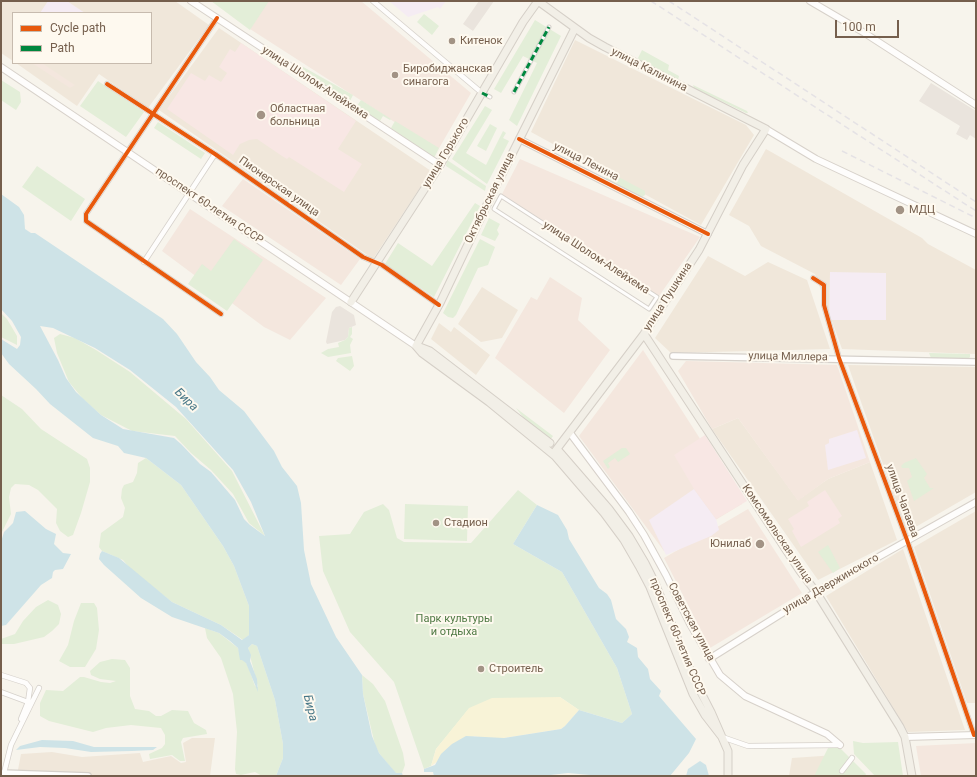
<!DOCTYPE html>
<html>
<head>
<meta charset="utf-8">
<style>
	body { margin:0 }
	#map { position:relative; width:977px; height:777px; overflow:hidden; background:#f7f4ec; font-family:Roboto,sans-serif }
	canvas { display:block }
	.frame { position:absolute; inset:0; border:2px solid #755f4d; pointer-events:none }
	.legend { position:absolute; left:12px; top:12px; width:140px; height:52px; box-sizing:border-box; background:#fef9ef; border:1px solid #c7bbae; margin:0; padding:5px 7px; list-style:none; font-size:12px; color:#755f4d }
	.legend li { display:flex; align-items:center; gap:8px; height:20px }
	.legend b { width:20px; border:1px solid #c7bbae }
	.scale { position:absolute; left:835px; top:20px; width:64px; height:18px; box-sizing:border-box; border:2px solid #755f4d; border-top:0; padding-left:5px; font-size:12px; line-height:14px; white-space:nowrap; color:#755f4d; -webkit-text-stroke:3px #fef9ef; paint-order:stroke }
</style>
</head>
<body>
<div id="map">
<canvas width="977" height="777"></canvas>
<div class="frame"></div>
<ul class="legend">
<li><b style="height:5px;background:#e8590c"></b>Cycle path</li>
<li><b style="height:5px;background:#00873e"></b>Path</li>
</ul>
<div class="scale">100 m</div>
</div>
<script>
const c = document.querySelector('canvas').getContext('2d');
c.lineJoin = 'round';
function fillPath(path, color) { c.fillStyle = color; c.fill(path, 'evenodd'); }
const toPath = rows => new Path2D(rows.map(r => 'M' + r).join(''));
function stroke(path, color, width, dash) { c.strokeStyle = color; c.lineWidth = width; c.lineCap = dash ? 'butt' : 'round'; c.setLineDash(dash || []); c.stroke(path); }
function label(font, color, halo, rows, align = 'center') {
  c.font = font + ' Roboto,sans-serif'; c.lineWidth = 4; c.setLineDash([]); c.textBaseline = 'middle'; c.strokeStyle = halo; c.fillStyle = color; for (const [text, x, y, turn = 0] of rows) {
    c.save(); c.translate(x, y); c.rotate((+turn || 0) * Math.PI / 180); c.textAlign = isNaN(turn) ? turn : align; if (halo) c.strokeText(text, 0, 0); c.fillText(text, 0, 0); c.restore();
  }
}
const residential = toPath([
	[1,1,175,1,209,25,148,108,99,74,77,106,16,63,151,63,151,13,13,13,13,61,1,53],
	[219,28,431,171,373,259,159,110],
	[575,40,746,125,754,135,701,225,531,132],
	[766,149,922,238,928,244,976,270,976,354,842,349,815,274,761,246,749,226,729,215],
	[708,256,745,276,768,262,807,280,830,349,671,353,655,338],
	[482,287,518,310,502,338,481,342,458,324],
	[439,323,451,332,454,327,490,355,476,375,431,339],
	[848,365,976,367,976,492,907,532],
	[738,418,798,500,828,479,870,462,897,540,818,580,712,429],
	[976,511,976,703,967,703,914,547],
	[903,549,965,730,908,732,826,596],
	[192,738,215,738,210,776,1,776,17,775,21,754,52,752,82,757,140,753,143,762,171,756,181,763,186,762,183,743],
	[836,755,858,776,789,776,792,758]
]);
const commercial = toPath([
	[266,1,361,1,471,93,438,150,250,29],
	[32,63,42,63,75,85,70,88],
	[520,159,700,237,657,299,501,196],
	[243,179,360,259,341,285,222,206],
	[190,209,326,298,290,340,264,327,162,251],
	[550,277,582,298,578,320,610,350,564,413,495,358,531,297,537,300],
	[643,350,742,504,664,551,579,436],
	[686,361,837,365,870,462,828,479,798,501,738,418,712,429,678,371],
	[748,509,802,593,710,648,664,558],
	[976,743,976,776,921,776,916,746]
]);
const industrial = toPath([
	[479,1,494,1,473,31,463,24],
	[931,83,976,111,976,139,970,135,967,140,956,134,960,126,919,101],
	[340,306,354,315,356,325,349,328,348,337,345,340,327,344,326,342,332,312,336,307]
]);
const education = toPath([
	[48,1,67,1,85,13,40,13],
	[389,1,446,1,440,9,438,7,408,17],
	[830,272,886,273,886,320,829,320],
	[857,430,866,458,828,470,825,445,829,443,829,439],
	[694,489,716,519,719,530,711,536,666,555,649,520]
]);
const medical = toPath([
	[241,43,356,121,338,149,362,164,344,192,289,157,287,159,282,156,257,139,249,140,240,144,233,155,167,109,191,73,205,81,209,75,221,82,227,73,219,67,230,49,235,52],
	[705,435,747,501,716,519,694,489,674,455],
	[825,490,842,516,838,519,840,523,801,547,792,531,794,529,788,519,809,506,807,502]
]);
const green = toPath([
	[211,1,269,1,250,30],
	[424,14,439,26,432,35,417,22],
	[535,20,561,36,517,126,509,120,537,63,523,56,501,93,494,89],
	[642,50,669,65,668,70,679,76,678,80,639,61,638,58],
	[298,64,353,95,350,101,297,68],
	[1,80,20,92,21,102,16,110,1,100],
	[98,81,144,112,126,137,80,106],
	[693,85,747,111,748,113,746,113,694,88],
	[361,100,391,119,390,120,383,116,380,121,386,126,357,106],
	[485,106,492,110,466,153,486,165,503,131,506,133,503,138,509,141,487,184,452,159],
	[395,121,439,148,434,158,391,128],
	[158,122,205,153,201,159,154,128],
	[490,124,497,128,486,151,477,146],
	[447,160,486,186,485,191,446,166],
	[37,166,85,199,71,221,22,187],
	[609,172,645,191,645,195,642,197,606,179,606,174],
	[475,203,480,206,434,297,385,264,398,243,432,266],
	[489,218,500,224,497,230,499,234,495,241,481,235],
	[234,239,263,260,227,311,188,284,202,264,211,271],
	[480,239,495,247,488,265,478,268,456,315,453,318,448,317,443,313],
	[1,313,7,319,17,336,17,345,1,337],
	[352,327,352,334,350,337,353,339,350,345,351,353,328,357,321,353,328,349,339,347,338,343,345,340,348,337,349,328],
	[60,334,75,338,96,350,130,372,186,419,232,471,265,536,249,523,233,494,211,470,191,453,175,436,132,431,101,415,83,399,69,382,57,353,54,338],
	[929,353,970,354,970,357,968,359,931,358],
	[352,356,354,366,350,371,336,361,338,358],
	[1,395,22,409,41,429,87,459,90,468,90,482,81,513,73,535,68,537,60,531,56,523,57,509,38,490,29,485,15,484,11,488,9,497,11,514,1,534],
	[516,408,553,436,550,440,526,421],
	[622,448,626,448,630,454,618,462,615,458,608,463,610,467,608,469,603,461],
	[146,458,181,485,223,546,234,566,249,606,249,635,243,640,221,625,172,602,133,572,123,560,102,551,99,547,101,533,123,517,125,508,121,498,122,489,124,485,133,482,137,473,138,463],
	[916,458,927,474,924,478,930,488,934,488,914,501,907,481,912,477,909,468,902,468,901,466,904,463],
	[518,490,537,505,513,544,562,572,617,668,632,714,622,723,579,710,560,697,469,709,436,749,431,766,424,769,394,682,350,632,323,571,319,536,350,534,364,512,383,504,389,510,397,538,404,542,471,543],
	[405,504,468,506,467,541,404,539],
	[828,545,840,568,833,573,818,552],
	[48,600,58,605,61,614,59,624,52,631,44,637,14,644,1,644,1,639,15,634,23,621,36,607],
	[81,603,94,603,97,608,99,630,96,649,85,667,70,667,59,661,68,645,74,621],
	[205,628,219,633,238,648,242,659,246,662,249,669,255,686,258,687,248,648,252,644,257,646,275,700,283,744,283,758,276,776,262,776,255,772,241,775,236,774,235,769,237,732,233,694,221,658,207,638],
	[112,659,125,660,130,668,130,696,135,709,149,711,156,716,161,716,172,710,188,711,194,723,206,730,207,734,183,738,181,742,185,761,180,761,172,755,150,759,149,754,162,748,165,744,165,735,161,728,131,725,106,728,93,732,49,721,40,716,40,703,46,690,63,691,80,677,84,677,101,682,110,683,116,681,100,679,91,675,90,671,100,662],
	[362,675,373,684,385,701,403,753,405,765,402,773,396,774,379,753,375,745,363,694],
	[832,740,866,774,865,776,814,776],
	[853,741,863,743,898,742,903,776,875,776,854,754]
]);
const sand = toPath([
	[560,697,579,710,565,726,561,729,504,738,491,739,474,736,431,766,436,749,469,708,492,698]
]);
const water = toPath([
	[1,194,19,207,24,215,25,229,31,233,35,233,163,319,177,334,196,362,210,377,219,390,244,411,274,451,282,467,297,486,301,503,304,550,311,584,336,637,362,675,363,694,372,736,379,753,396,773,402,773,403,776,276,776,283,758,283,744,275,700,257,646,252,644,248,648,251,655,250,661,257,679,258,692,246,663,242,660,240,660,238,648,230,641,219,633,172,617,141,598,104,565,99,559,100,554,102,551,119,558,172,602,221,625,242,640,249,635,249,606,234,566,223,546,181,485,146,458,124,453,118,446,93,438,50,404,36,389,9,364,1,353,1,339,17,349,20,345,21,337,12,321,1,309],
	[40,326,53,328,95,348,130,370,176,407,233,470,251,502,265,536,250,525,244,519,235,500,211,472,200,464,181,444,174,438,123,429,101,415,76,392,66,378,58,360],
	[537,505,558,515,567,530,569,539,599,588,607,594,611,600,616,619,626,629,629,637,627,642,637,648,638,657,648,669,650,679,661,691,659,696,696,739,689,753,670,776,601,776,568,773,542,776,434,776,433,772,424,772,424,769,435,765,441,754,452,744,466,736,504,738,561,729,565,726,579,710,622,723,632,714,617,668,562,572,513,544],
	[25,511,46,529,56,534,54,544,63,553,71,554,63,569,55,570,53,572,52,578,41,585,6,625,1,626,1,542,4,532,13,523,16,512],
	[42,740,73,741,94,747,157,747,153,750,132,751,91,752,65,748,40,747,16,750,20,746],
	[700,761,706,765,709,776,686,776,688,769]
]);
const pedestrian = toPath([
	[514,92,549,27],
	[482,93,490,97],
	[501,196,657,297,649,309,494,209,501,196]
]);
const minor = toPath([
	[373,1,482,93],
	[217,18,86,214,86,221,221,314],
	[107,84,215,154,363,257,382,265,439,305],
	[144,262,215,154],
	[813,278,824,285,824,305,839,358,907,540,974,735],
	[1,675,26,683,30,688,28,702],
	[1,692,28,702,21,719],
	[722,737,748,746,840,745],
	[842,771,852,758],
	[4,773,11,745,39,688]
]);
const tertiary = toPath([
	[519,139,708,234],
	[673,356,976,362],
	[1,773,88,776]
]);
const secondary = toPath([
	[191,1,440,165],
	[810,1,863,32,976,105],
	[1,67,416,346],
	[766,129,816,159,976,234],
	[570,433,629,512,644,535,666,575,690,624,720,675,745,696,827,734,840,745],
	[709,659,816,592,976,502],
	[905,737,976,735]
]);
const primary = toPath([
	[538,1,589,38,605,47,766,129,743,165,699,250,644,334,553,454],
	[351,302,440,165,523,22,538,1],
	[644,334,800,571,816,592,900,727,905,737,912,776],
	[416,346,422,353,489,402,555,456,604,513,624,540,639,566,650,587,693,694,705,715,722,737],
	[416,346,440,303,494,190,575,28],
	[417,346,430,351,550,443],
	[557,449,609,509,629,536,645,563,655,583,693,677,711,712,728,751,728,776]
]);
const rail = toPath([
	[651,1,976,211],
	[669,1,976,202],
	[842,151,976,218]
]);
const quiet = toPath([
	[514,92,549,27],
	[482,93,490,97]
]);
const cycleway = toPath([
	[217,18,86,214,86,221,221,314],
	[107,84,215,154,363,257,382,265,439,305],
	[519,139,708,234],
	[813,278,824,285,824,305,839,358,907,540,974,735]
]);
const markers = [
	[452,41,4,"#a29385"],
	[395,75,4,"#a29385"],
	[261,115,5,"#a29385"],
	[900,210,5,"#a29385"],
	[436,523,4,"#a29385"],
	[760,544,5,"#a29385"],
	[481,669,4,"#a29385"]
];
const poiNames = [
	["Китенок",460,41],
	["Биробиджанская",403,69],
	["синагога",403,82],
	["Областная",270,109],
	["больница",270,122],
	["МДЦ",909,210],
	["Стадион",444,523],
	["Юнилаб",751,544,"right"],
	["Строитель",489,669]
];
const streetNames = [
	["улица Калинина",649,70,27],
	["улица Шолом-Алейхема",315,83,33],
	["улица Горького",446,153,-59],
	["улица Ленина",586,162,27],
	["Пионерская улица",279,187,35],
	["Октябрьская улица",490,198,-64],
	["проспект 60-летия СССР",209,206,34],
	["улица Шолом-Алейхема",596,258,33],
	["улица Пушкина",668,297,-57],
	["улица Миллера",788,357,1],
	["улица Чапаева",902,501,70],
	["Комсомольская улица",777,534,56],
	["улица Дзержинского",831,584,-30],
	["Советская улица",691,622,62],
	["проспект 60-летия СССР",677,637,67]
];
const parkNames = [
	["Парк культуры",454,619],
	["и отдыха",454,632]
];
const waterNames = [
	["Бира",186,400,44],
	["Бира",310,708,76]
];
fillPath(residential, '#f0e7da');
fillPath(commercial, '#f4e7de');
fillPath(industrial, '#eae4dd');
fillPath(education, '#f5ecf3');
fillPath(medical, '#f8e7e4');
fillPath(green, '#e3eed8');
fillPath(sand, '#f8f3d7');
fillPath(water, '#cee3e7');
stroke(pedestrian, '#d6d1cb', 5);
stroke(minor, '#d6d1cb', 6);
stroke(tertiary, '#d6d1cb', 8);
stroke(secondary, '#d7d1ca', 8);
stroke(primary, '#d5cfc7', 9);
stroke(pedestrian, '#fefdfc', 3);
stroke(minor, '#fefdfc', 4.5);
stroke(tertiary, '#fefdfc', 5.5);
stroke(secondary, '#fefdfc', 6);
stroke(primary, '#f2efe7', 7);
stroke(rail, '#e5e2e5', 1.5, [6, 4]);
stroke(quiet, '#00873e', 3, [6, 3]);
stroke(cycleway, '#e8590c', 4);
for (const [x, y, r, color] of markers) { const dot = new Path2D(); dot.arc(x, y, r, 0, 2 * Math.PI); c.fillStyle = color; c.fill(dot); stroke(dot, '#fef9ef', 1.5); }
label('11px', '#755f4d', '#fef9ef', poiNames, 'left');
label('11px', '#755f4d', '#fef9ef', streetNames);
label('11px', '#507a45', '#fef9ef', parkNames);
label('italic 12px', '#477787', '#fef9ef', waterNames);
</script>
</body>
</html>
